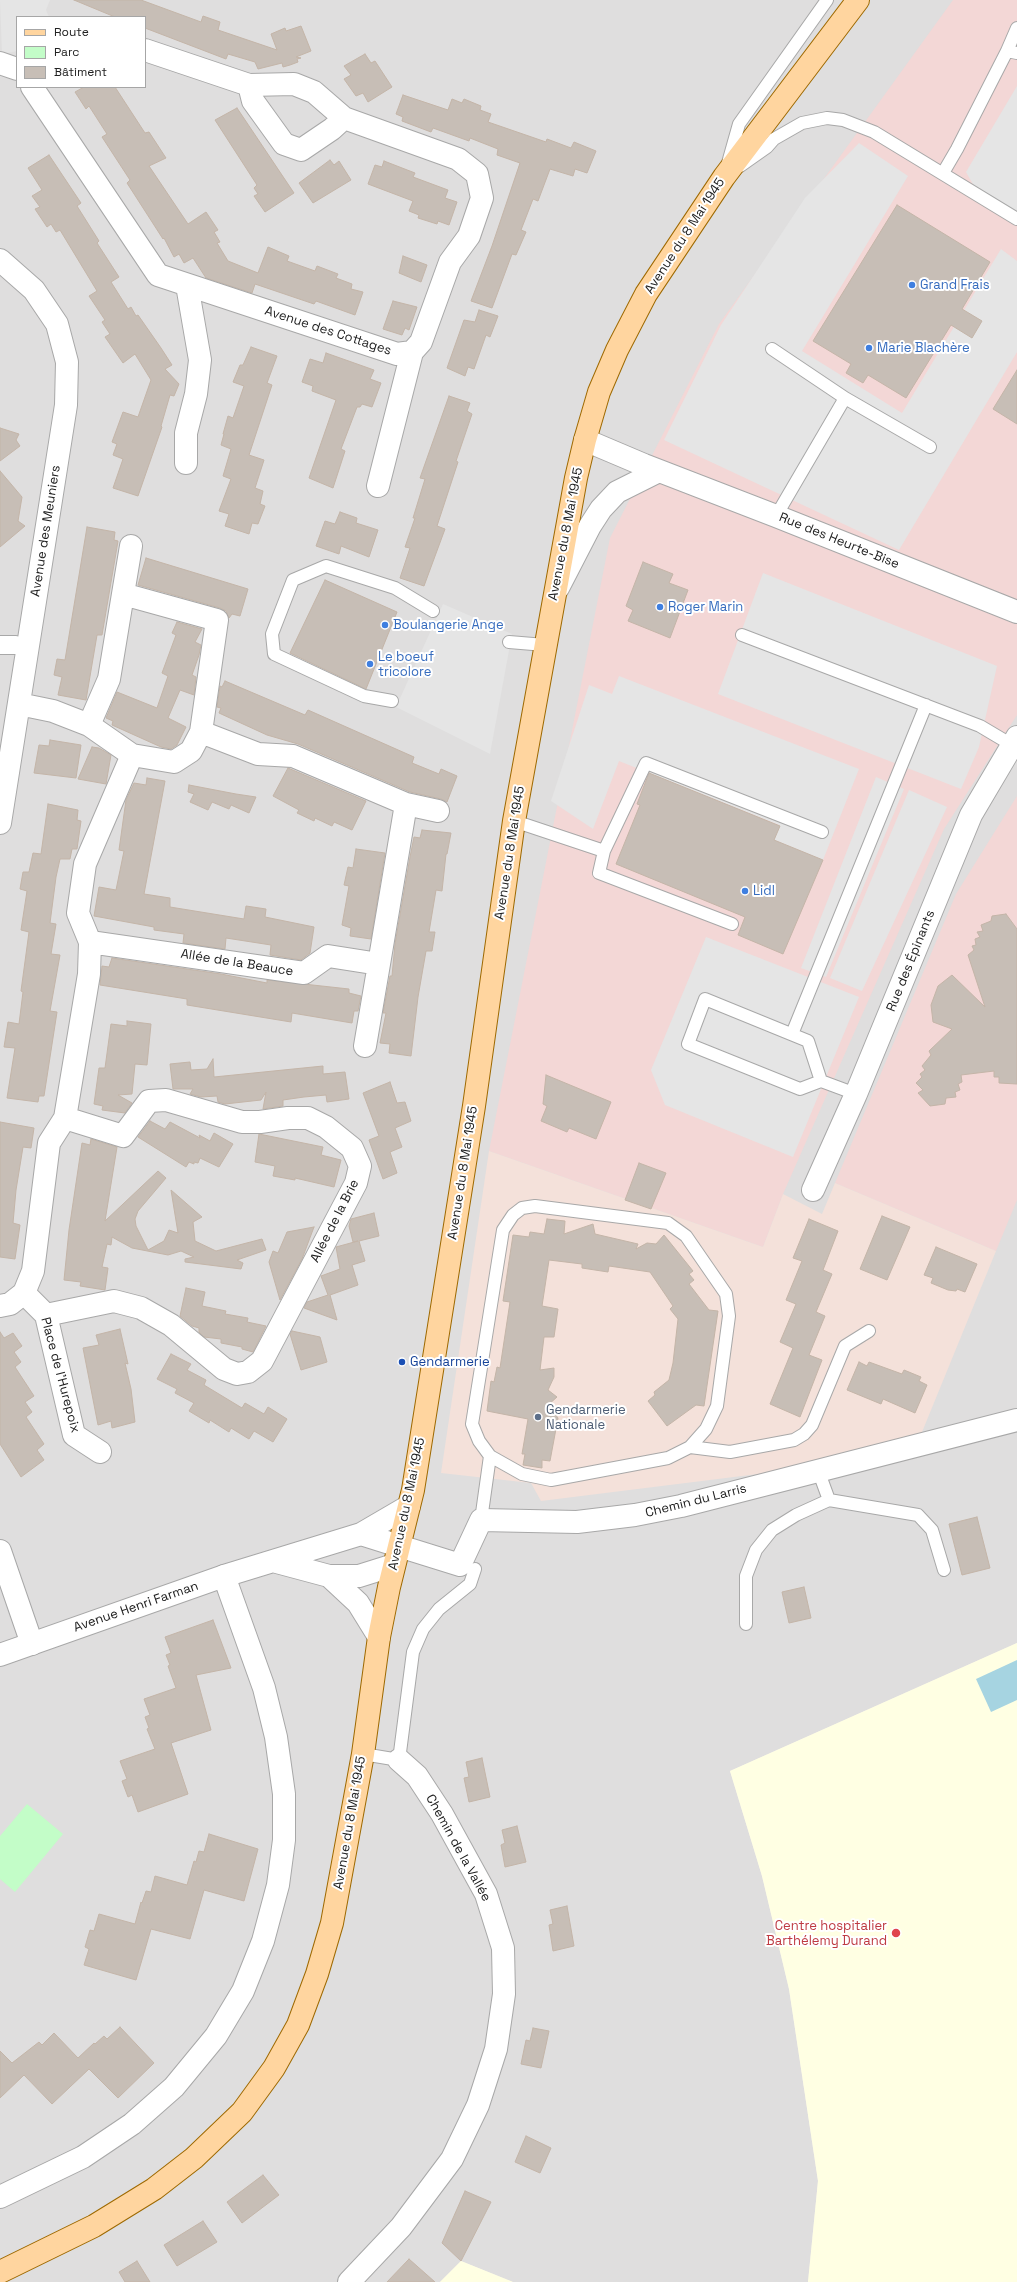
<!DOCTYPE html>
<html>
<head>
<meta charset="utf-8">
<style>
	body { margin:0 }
	#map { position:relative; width:1017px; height:2282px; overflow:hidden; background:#f2eee7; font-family:"Space Grotesk",sans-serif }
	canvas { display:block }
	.legend { position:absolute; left:16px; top:16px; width:130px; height:72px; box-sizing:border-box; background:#fff; border:1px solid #a6a6a6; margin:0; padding:5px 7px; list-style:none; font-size:12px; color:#212121 }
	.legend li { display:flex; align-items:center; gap:8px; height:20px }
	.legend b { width:20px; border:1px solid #a6a6a6 }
</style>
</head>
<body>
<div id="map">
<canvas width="1017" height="2282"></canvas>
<ul class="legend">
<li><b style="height:5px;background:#ffd59f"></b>Route</li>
<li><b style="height:11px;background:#c3fdc8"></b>Parc</li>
<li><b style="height:11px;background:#c7beb6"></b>Bâtiment</li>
</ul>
</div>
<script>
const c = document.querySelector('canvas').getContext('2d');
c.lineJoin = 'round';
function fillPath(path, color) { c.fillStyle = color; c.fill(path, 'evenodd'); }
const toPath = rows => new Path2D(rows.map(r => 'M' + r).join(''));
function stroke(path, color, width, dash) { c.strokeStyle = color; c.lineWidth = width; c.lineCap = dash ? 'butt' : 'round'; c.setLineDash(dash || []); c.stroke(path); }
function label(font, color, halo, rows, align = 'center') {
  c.font = font + ' "Space Grotesk",sans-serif'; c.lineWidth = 4; c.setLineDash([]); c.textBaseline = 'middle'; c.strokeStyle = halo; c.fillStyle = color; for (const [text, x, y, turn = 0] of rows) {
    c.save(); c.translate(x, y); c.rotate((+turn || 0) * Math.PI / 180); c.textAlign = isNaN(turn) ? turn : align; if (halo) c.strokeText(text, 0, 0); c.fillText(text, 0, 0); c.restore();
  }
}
const residential = toPath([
	[0,0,1017,0,1017,1643,730,1771,762,1876,789,1989,818,2181,808,2282,513,2282,461,2261,440,2282,0,2282],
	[17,17,145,17,145,87,17,87]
]);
const commercial = toPath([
	[953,0,1017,0,1017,715,944,829,783,1194,763,1247,489,1151,610,538,719,324],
	[1017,796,1017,1200,996,1251,835,1183,956,894]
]);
const education = toPath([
	[1017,1643,1017,2282,808,2282,818,2181,789,1989,762,1876,730,1771],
	[461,2261,513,2282,440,2282]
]);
const military = toPath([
	[489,1151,763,1247,783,1194,822,1214,835,1183,996,1251,920,1437,766,1473,541,1501,531,1483,441,1473]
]);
const park = toPath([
	[27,1804,63,1834,15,1892,0,1879,0,1836]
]);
const parking = toPath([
	[0,0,50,0,46,10,49,17,17,17,17,51,2,54],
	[1017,86,1017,219,979,195,966,172],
	[859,143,908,176,802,351,902,413,1001,249,1017,261,1017,352,899,550,664,440,721,325,805,198],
	[763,573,997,666,979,747,961,789,718,694],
	[443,604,512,634,490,754,396,707],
	[619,676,859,769,823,860,774,840,779,825,619,761,593,829,551,801,589,685,612,694],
	[876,777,904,789,826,977,801,968],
	[909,790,947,807,862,991,830,978],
	[706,937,859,997,793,1157,665,1105,651,1070]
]);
const water = toPath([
	[1017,1660,1017,1700,991,1712,976,1679]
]);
const building = toPath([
	[74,0,141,0,201,22,203,16,220,22,218,30,277,50,271,34,285,28,286,31,301,26,311,51,296,57,301,58,297,59,298,62,290,65,283,67,282,63,258,69,255,62,228,54,226,59,145,28,145,17,115,17,74,0],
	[365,54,371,63,375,61,392,87,368,102,363,93,356,96,344,79,351,75,344,66,365,54],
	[84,87,115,87,145,133,149,132,166,158,149,166,188,224,206,212,218,230,214,232,220,242,217,243,228,261,258,273,268,247,289,256,287,261,315,271,317,266,338,274,336,278,352,284,351,289,363,292,355,315,316,301,314,304,255,284,252,293,206,278,193,258,184,263,179,254,174,257,164,238,163,239,127,183,130,180,102,137,107,134,89,106,86,109,75,92,84,87],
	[403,95,448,110,452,99,462,103,464,99,481,106,480,110,491,114,488,122,546,142,547,139,571,148,574,142,596,151,587,173,575,169,573,176,550,169,538,201,533,199,521,230,526,232,516,255,512,254,492,308,471,301,492,246,520,163,497,155,498,149,470,138,469,141,433,128,431,132,402,121,403,117,396,114,403,95],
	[237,108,294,193,265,212,254,196,258,194,254,188,257,185,215,120,237,108],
	[49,155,81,203,77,206,99,241,97,243,119,277,111,282,128,309,131,307,136,316,138,315,161,348,172,365,165,369,179,384,174,396,170,395,161,426,162,427,138,496,113,488,123,459,113,455,117,444,112,442,123,412,138,417,151,380,135,354,123,363,105,337,110,334,102,322,105,320,89,296,97,291,60,230,56,232,51,224,47,227,35,209,40,207,32,196,42,190,28,168,49,155],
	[330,160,334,165,339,161,351,180,313,203,299,183,330,160],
	[384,161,415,173,413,177,448,190,445,198,457,202,449,225,438,221,437,224,418,218,419,215,409,211,413,201,368,184,375,165,382,167,384,161],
	[897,205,990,262,962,309,982,321,972,338,951,325,906,398,868,375,863,383,846,373,851,364,813,341,897,205],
	[403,256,427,265,421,282,399,273,403,256],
	[393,301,417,307,409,330,405,328,402,335,383,329,393,301],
	[479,310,498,316,490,337,486,335,474,369,468,367,465,376,447,368,464,320,475,322,479,310],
	[251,347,277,356,267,383,272,385,249,455,264,460,255,488,263,491,260,504,265,506,258,524,252,523,249,534,225,526,229,514,219,511,231,479,223,476,231,449,221,445,224,434,223,434,228,416,233,418,244,386,233,382,240,365,243,365,251,347],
	[326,353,374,370,370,379,381,383,372,407,362,404,360,407,357,407,341,449,345,451,333,488,309,478,336,400,312,391,313,386,302,382,310,359,323,363,326,353],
	[1017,370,1017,424,993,409,1017,370],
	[449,396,470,403,467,411,472,414,456,461,458,462,437,526,445,529,424,586,400,578,410,548,405,547,415,518,413,518,425,479,420,478,449,396],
	[0,428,19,434,16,440,20,446,0,461,0,428],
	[0,471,22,497,18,521,25,526,0,547,0,471],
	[340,512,357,518,356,523,378,530,369,557,341,546,339,554,316,546,325,521,335,524,340,512],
	[87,527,115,532,114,540,118,541,102,635,97,635,86,700,58,695,62,677,54,675,57,659,65,660,87,527],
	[146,558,248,589,240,616,232,614,229,618,226,611,220,608,138,585,146,558],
	[643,562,673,574,669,583,688,590,670,638,628,621,633,610,626,606,643,562],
	[325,580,397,612,366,689,290,653,325,580],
	[177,622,202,629,195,642,201,645,199,655,192,675,196,677,194,695,180,690,168,718,186,727,177,745,171,749,161,747,112,725,113,721,106,718,117,692,157,708,168,676,162,673,176,635,172,633,177,622],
	[225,681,305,715,308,710,326,718,414,757,412,763,439,774,441,769,457,776,447,802,441,799,410,792,298,744,267,735,219,713,221,708,217,707,220,686,222,687,225,681],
	[50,740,81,745,76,778,34,773,39,745,49,746,50,740],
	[92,747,99,748,111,755,106,784,78,779,92,747],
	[288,768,366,801,352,830,334,822,332,826,315,818,314,821,297,813,299,810,273,796,288,768],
	[649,773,780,826,774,840,823,860,783,954,738,935,745,917,616,864,640,805,637,804,649,773],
	[147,778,165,781,144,894,170,898,170,907,244,919,246,906,266,909,265,917,314,927,310,953,301,960,270,955,271,945,226,938,225,949,183,943,184,934,154,930,154,927,94,916,99,887,116,890,124,851,119,850,126,800,134,783,146,785,147,778],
	[189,785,236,794,256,797,249,813,231,805,229,809,212,802,208,810,190,802,194,794,188,792,189,785],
	[48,804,78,810,77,820,81,821,77,849,72,849,70,859,60,859,56,877,50,923,56,924,51,954,60,955,50,1011,57,1012,44,1096,39,1096,38,1102,7,1098,15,1048,4,1047,8,1022,19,1024,23,992,21,991,29,932,21,930,27,891,20,889,23,872,29,872,33,853,41,854,48,804],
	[422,830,451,833,447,854,446,854,442,891,436,890,429,932,435,932,432,951,426,951,418,997,411,1056,389,1053,390,1044,380,1043,386,1013,383,1013,390,976,392,976,395,944,410,857,414,837,420,838,422,830],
	[356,849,385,853,371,939,350,936,351,928,342,925,349,886,344,885,348,867,353,868,356,849],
	[1006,914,1017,929,1017,1084,999,1083,999,1077,994,1077,994,1071,961,1075,962,1082,958,1084,960,1090,955,1092,956,1097,946,1098,945,1104,930,1106,918,1093,923,1090,916,1083,922,1077,920,1074,925,1070,922,1066,931,1055,929,1051,952,1029,933,1022,931,1005,938,986,952,975,985,1007,968,955,974,950,972,946,976,945,975,939,980,937,977,932,983,931,981,925,991,921,992,916,1006,914],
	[112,958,221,974,267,983,267,980,349,989,349,993,361,996,358,1011,354,1011,352,1023,292,1013,291,1022,187,1005,187,999,100,985,102,966,109,967,112,958],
	[127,1021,151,1024,147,1065,135,1064,132,1094,118,1095,132,1103,125,1113,102,1110,103,1106,94,1104,99,1068,105,1068,111,1024,127,1026,127,1021],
	[213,1059,214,1077,323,1066,323,1074,345,1072,349,1099,327,1102,326,1095,304,1097,283,1100,283,1106,263,1109,266,1092,261,1100,225,1104,218,1102,217,1096,201,1097,190,1094,193,1089,173,1089,170,1064,190,1062,191,1070,207,1069,213,1059],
	[546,1075,611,1102,596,1139,569,1128,567,1132,541,1121,547,1106,543,1104,546,1075],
	[390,1082,397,1103,405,1102,411,1121,395,1128,402,1147,390,1152,397,1173,383,1179,369,1140,379,1136,363,1093,390,1082],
	[150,1121,165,1129,170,1122,200,1138,199,1135,210,1141,214,1133,233,1144,219,1167,200,1158,198,1163,194,1162,194,1164,189,1162,186,1167,138,1137,150,1121],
	[0,1122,34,1128,31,1148,23,1147,16,1190,13,1223,20,1225,15,1259,0,1257,0,1122],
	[259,1134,323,1147,321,1155,341,1160,334,1187,295,1178,295,1180,273,1176,275,1166,255,1162,259,1134],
	[91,1139,117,1147,105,1221,158,1171,166,1178,138,1211,135,1219,136,1226,148,1250,164,1241,169,1230,178,1233,171,1190,202,1217,193,1222,195,1241,216,1251,262,1239,266,1250,237,1260,243,1263,241,1269,185,1262,185,1259,194,1257,181,1251,168,1255,132,1248,112,1237,111,1245,107,1244,102,1267,108,1268,105,1290,80,1286,81,1282,64,1280,69,1230,82,1143,90,1145,91,1139],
	[639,1163,666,1173,651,1209,625,1200,639,1163],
	[374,1213,379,1236,359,1241,365,1261,352,1265,358,1285,330,1295,337,1320,304,1308,307,1302,328,1295,321,1276,340,1269,336,1247,358,1241,353,1242,349,1226,351,1219,374,1213],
	[882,1216,910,1227,887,1280,860,1269,882,1216],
	[547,1219,565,1221,564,1234,593,1224,595,1234,638,1244,636,1249,647,1243,656,1244,664,1235,693,1271,689,1274,694,1280,689,1284,709,1310,718,1311,704,1406,696,1405,667,1426,648,1401,655,1395,654,1392,669,1380,673,1363,678,1319,670,1309,673,1306,650,1272,609,1266,608,1272,582,1268,582,1264,549,1260,542,1306,558,1309,554,1337,544,1337,540,1370,554,1368,554,1377,548,1390,557,1397,548,1405,558,1418,550,1461,542,1460,542,1468,523,1465,525,1454,522,1454,528,1419,487,1411,491,1381,494,1382,497,1367,500,1368,510,1302,503,1301,513,1235,529,1237,530,1232,544,1234,547,1219],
	[809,1219,838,1231,823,1270,832,1274,816,1312,825,1316,809,1355,822,1360,800,1417,770,1404,793,1348,780,1342,796,1304,786,1300,802,1261,793,1258,809,1219],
	[314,1227,302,1259,280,1300,269,1262,273,1251,278,1253,287,1232,314,1227],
	[936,1247,977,1264,965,1292,957,1289,956,1291,948,1290,931,1283,933,1278,924,1275,936,1247],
	[186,1288,205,1292,202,1306,226,1311,225,1314,248,1318,247,1322,266,1326,253,1352,242,1349,242,1347,221,1343,221,1339,204,1337,199,1332,199,1328,192,1326,180,1316,186,1288],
	[120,1329,128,1364,125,1363,131,1389,135,1422,112,1428,111,1421,98,1425,83,1348,99,1345,96,1335,120,1329],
	[292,1331,320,1337,327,1362,301,1370,290,1334,292,1331],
	[0,1332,4,1338,13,1333,22,1346,14,1352,21,1362,15,1367,34,1396,25,1402,32,1412,26,1417,44,1444,37,1450,44,1460,21,1477,0,1444,0,1332],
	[171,1354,191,1364,187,1370,206,1380,204,1385,242,1408,245,1403,264,1414,268,1407,287,1419,273,1442,254,1431,249,1439,231,1428,229,1432,210,1420,209,1423,189,1411,194,1403,175,1393,177,1389,157,1379,171,1354],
	[859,1362,867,1366,869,1362,902,1374,904,1370,921,1377,919,1381,927,1385,915,1413,883,1399,881,1404,847,1390,859,1362],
	[977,1517,990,1568,962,1575,949,1524,977,1517],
	[804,1587,811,1618,789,1623,782,1592,804,1587],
	[213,1620,231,1668,196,1675,211,1730,171,1743,188,1794,138,1812,132,1795,128,1797,122,1781,127,1779,120,1761,155,1749,147,1729,149,1728,145,1717,150,1715,144,1699,176,1688,168,1666,170,1665,166,1655,171,1653,165,1637,213,1620],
	[482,1758,490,1797,469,1802,464,1778,469,1777,466,1762,482,1758],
	[517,1826,526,1862,505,1867,501,1845,505,1843,502,1830,517,1826],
	[209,1834,258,1849,244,1901,204,1890,190,1939,151,1929,136,1980,84,1965,89,1949,85,1947,90,1930,94,1931,99,1914,135,1924,141,1902,142,1903,146,1891,151,1892,155,1876,187,1885,194,1861,196,1862,199,1851,204,1852,209,1834],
	[567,1906,574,1946,553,1951,549,1925,553,1924,550,1910,567,1906],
	[120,2027,154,2063,118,2098,89,2069,52,2104,24,2075,0,2098,0,2051,12,2063,39,2042,42,2045,54,2033,78,2058,94,2043,95,2044,104,2036,107,2039,120,2027],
	[533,2028,549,2031,541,2068,521,2064,526,2040,530,2041,533,2028],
	[526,2136,551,2148,540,2173,515,2162,526,2136],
	[263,2175,279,2195,242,2223,227,2202,263,2175],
	[465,2191,491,2202,461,2261,442,2243,465,2191],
	[203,2221,217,2242,177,2266,164,2245,203,2221],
	[409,2259,435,2282,387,2282,409,2259],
	[137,2261,150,2282,125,2282,119,2272,137,2261]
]);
const service = toPath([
	[1007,51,1017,28],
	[728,163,739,124,827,0],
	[740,166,767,147,774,139,802,123,827,118,843,120,874,132,1017,219],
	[943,173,957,149,1007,51,1017,53],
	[772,349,845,398],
	[776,516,845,398,930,447],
	[742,635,980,726,1012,745],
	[509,642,545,645],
	[392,701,364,696,274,654,272,634,293,580,326,566,395,588,433,611],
	[514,821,604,851,646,763,822,832],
	[604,851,599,873,732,924],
	[792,1034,926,705],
	[821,1081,808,1041,705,999,688,1044,800,1089,821,1081,856,1094],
	[690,1447,730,1452,794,1440,804,1434,812,1425,845,1346,869,1331],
	[818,1470,829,1500],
	[481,1520,490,1456,479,1441,472,1424,503,1230,513,1215,522,1208,535,1206,668,1223,686,1236,726,1294,729,1316,717,1406,706,1429,690,1447,668,1458,551,1480,522,1474,490,1456],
	[746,1624,746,1576,756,1550,772,1530,796,1515,829,1500,918,1515,932,1530,944,1570],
	[363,1754,399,1760,413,1652,423,1629,439,1609,470,1584,475,1569]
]);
const pedestrian = toPath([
	[0,645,16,645]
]);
const minor = toPath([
	[0,63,17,69],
	[249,85,253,101,284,144,301,150,332,129,344,118],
	[32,87,158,275,397,354,412,352,421,342,450,262,469,236,482,198,477,174,458,159,344,118,314,92,294,84,249,85,145,50],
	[0,260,34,290,57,324,67,362,66,405,0,823],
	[585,440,644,465,776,516,1017,612],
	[186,463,186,433,196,394,200,360,187,285],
	[378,486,412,352],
	[558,588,590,526,601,509,617,492,659,471],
	[123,594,131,546],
	[89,725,109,679,123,594,217,620,201,732],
	[406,804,438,811],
	[90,942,304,973,328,956,379,964,406,804,293,756,258,754,201,732,191,751,174,762,132,755],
	[365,1046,379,964],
	[813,1190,856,1094,971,815,1017,737],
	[24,1293,46,1315,74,1435,100,1452],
	[0,1306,10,1304,24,1293,33,1271,49,1143,65,1118,89,974,90,942,78,913,85,864,132,755,89,725,53,711,19,704],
	[46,1315,114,1301,141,1308,171,1325,224,1369,237,1374,248,1372,262,1361,356,1183,360,1166,352,1148,326,1127,308,1118,288,1118,260,1122,242,1122,166,1100,149,1101,123,1136,65,1118],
	[399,1546,460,1565,481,1520,577,1522,635,1515,681,1506,1017,1420],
	[0,1551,32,1644],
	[0,2197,83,2157,132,2124,174,2087,216,2036,243,1991,263,1941,278,1885,284,1840,284,1794,276,1737,264,1688,224,1576],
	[349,2282,401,2227,452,2159,478,2105,496,2049,504,1994,503,1948,486,1894,442,1814,417,1776,399,1760]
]);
const tertiary = toPath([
	[361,1534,399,1546],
	[273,1561,329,1576,359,1576,394,1565],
	[329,1576,358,1603,379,1637],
	[0,1655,224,1576,361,1534,409,1506]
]);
const primary = toPath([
	[0,2272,94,2226,154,2189,194,2158,242,2112,274,2068,298,2025,317,1974,332,1923,363,1754,379,1637,389,1587,413,1490,474,1106,514,821,576,478,585,440,599,392,617,350,646,294,724,177,858,0]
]);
const markers = [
	[912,285,4,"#3f7fe0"],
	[869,348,4,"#3f7fe0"],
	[660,607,4,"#3f7fe0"],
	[385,625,4,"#3f7fe0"],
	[370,664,4,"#3f7fe0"],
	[745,891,4,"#3f7fe0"],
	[402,1362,4,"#1a4fb4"],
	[538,1417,4,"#5c6f8a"],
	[896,1933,5,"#e0444e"]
];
const streetNames = [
	["Avenue du 8 Mai 1945",685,236,-57],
	["Avenue des Cottages",328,331,18],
	["Avenue des Meuniers",46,531,-81],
	["Avenue du 8 Mai 1945",566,534,-79],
	["Rue des Heurte-Bise",839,541,22],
	["Avenue du 8 Mai 1945",510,853,-81],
	["Rue des Épinants",911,961,-68],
	["Allée de la Beauce",237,963,9],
	["Avenue du 8 Mai 1945",463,1173,-81],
	["Allée de la Brie",335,1221,-63],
	["Place de l'Hurepoix",60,1375,75],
	["Chemin du Larris",696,1501,-14],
	["Avenue du 8 Mai 1945",407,1504,-78],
	["Avenue Henri Farman",136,1607,-19],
	["Avenue du 8 Mai 1945",350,1823,-80],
	["Chemin de la Vallée",458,1848,61]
];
const shopNames = [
	["Grand Frais",920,285],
	["Marie Blachère",877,348],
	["Roger Marin",668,607],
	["Boulangerie Ange",393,625],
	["Le boeuf",378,657],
	["tricolore",378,672],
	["Lidl",753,891]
];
const transitNames = [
	["Gendarmerie",410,1362]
];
const serviceNames = [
	["Gendarmerie",546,1410],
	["Nationale",546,1425]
];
const healthNames = [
	["Centre hospitalier",887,1926],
	["Barthélemy Durand",887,1941]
];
fillPath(residential, '#dfdede');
fillPath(commercial, '#f3d7d6');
fillPath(education, '#ffffe3');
fillPath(military, '#f4e1da');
fillPath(park, '#c3fdc8');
fillPath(parking, '#e5e5e5');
fillPath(water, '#a6d4e1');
fillPath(building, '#c7beb6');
stroke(building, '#c4b5a8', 1);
stroke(service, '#a8a8a8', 14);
stroke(pedestrian, '#a8a8a8', 20);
stroke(minor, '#a8a8a8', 24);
stroke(tertiary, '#a8a8a8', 24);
stroke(primary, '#9e6900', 24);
stroke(service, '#fff', 12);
stroke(pedestrian, '#fff', 18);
stroke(minor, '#fff', 22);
stroke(tertiary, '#fff', 22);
stroke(primary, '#ffd59f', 22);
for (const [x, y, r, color] of markers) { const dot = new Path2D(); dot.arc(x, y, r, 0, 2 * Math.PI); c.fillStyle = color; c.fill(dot); stroke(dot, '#fff', 1.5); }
label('13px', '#212121', '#fff', streetNames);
label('13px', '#366cbe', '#fff', shopNames, 'left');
label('13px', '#164399', '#fff', transitNames, 'left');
label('13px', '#4e5e75', '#fff', serviceNames, 'left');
label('13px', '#be3a42', '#fff', healthNames, 'right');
</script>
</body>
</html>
